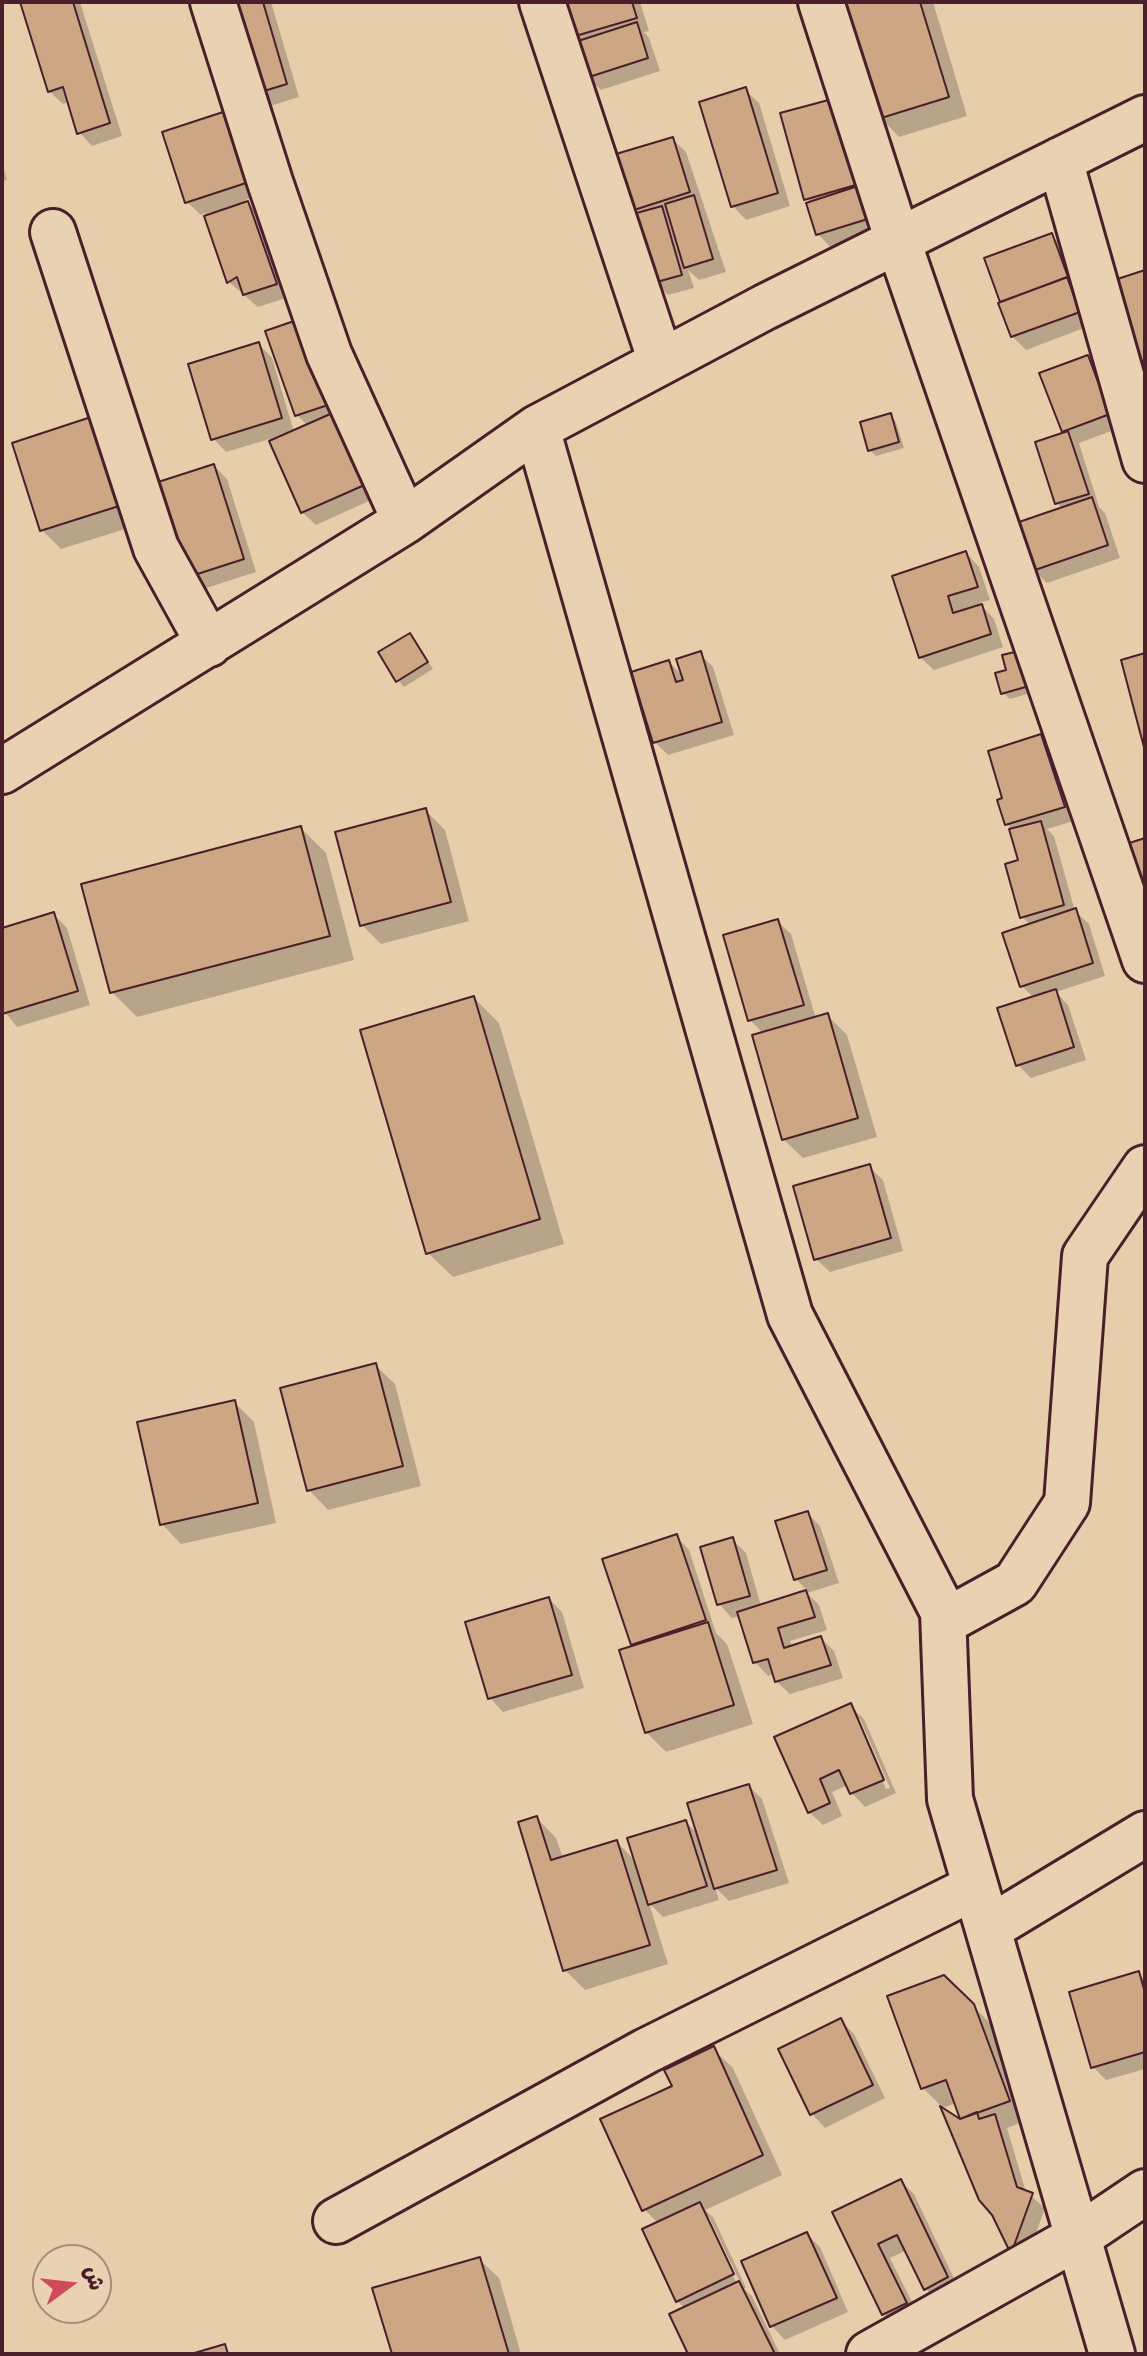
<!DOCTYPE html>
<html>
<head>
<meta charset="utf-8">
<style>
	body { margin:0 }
	#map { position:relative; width:1147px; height:2356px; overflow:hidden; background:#e7ceab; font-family:Mynerve,"Playpen Sans Arabic",sans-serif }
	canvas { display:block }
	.frame { position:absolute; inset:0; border:4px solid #4a1f2b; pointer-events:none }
	.north { position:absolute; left:32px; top:2244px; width:80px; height:80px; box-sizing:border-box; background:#e8d2b1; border:2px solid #a98a7b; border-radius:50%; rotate:75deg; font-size:22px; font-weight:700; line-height:32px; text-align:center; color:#4a1f2b }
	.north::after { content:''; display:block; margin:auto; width:28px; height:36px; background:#d1495b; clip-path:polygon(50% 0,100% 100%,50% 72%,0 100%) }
</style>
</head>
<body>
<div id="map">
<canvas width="1147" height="2356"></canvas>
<div class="frame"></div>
<div class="north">ش</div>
</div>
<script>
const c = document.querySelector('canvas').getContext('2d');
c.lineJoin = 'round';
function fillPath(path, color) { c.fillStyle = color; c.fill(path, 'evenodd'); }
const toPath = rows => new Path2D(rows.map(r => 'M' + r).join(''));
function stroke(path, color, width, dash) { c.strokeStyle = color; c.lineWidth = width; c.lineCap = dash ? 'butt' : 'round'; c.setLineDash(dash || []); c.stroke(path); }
const shadow = toPath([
	[22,2,80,2,122,136,92,146,79,132,69,102,63,104,49,91],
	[230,2,271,2,299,97,270,106,256,93],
	[564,2,640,2,649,31,644,32,649,38,660,71,601,90,588,77,581,42,574,36],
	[845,2,933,2,967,116,899,137,880,117],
	[745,90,759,103,790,206,746,220,733,206],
	[835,101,883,231,831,248,818,234,811,203,806,198],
	[223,114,236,128,258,196,245,200,261,216,289,297,258,307,229,282,205,213,201,215,187,202],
	[672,139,686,152,726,272,699,280,688,270,694,288,668,295,655,282,642,214,636,208],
	[2,163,7,180,2,181],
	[1052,236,1065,249,1092,325,1026,350,1012,336,987,259],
	[296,322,380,496,316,525,302,512,270,439,226,452,213,438,259,344,272,358,294,432,308,426,297,415,267,332],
	[1087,357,1101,371,1122,427,1079,443,1099,507,1105,513,1120,558,1047,583,1034,570,1063,509,1057,503,1064,434,1042,375],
	[890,415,896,422,904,448,876,456,870,450],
	[90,419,138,525,61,549,42,530],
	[214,466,227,479,256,572,200,590,187,577],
	[966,553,979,567,990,600,979,603,994,619,1003,647,934,670,920,657],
	[409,635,433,669,404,687,398,680],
	[700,654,713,667,734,735,668,755,655,742,669,662,684,677],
	[1004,657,1034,692,1010,699,1003,693,1008,671],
	[1041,736,1054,750,1077,820,1047,829,1054,836,1075,911,1089,924,1105,976,1056,992,1068,1005,1086,1060,1031,1078,1018,1065,1034,998,1022,986,1031,925,1022,917,1021,862,1011,829,1007,824,1005,799],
	[425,810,445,830,469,921,381,944,362,925],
	[301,828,326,853,354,960,137,1017,112,992],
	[53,914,67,928,90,1005,17,1027,2,1008,2,930],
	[777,921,791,934,816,1019,828,1016,847,1035,877,1137,803,1158,783,1139,764,1034,750,1020],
	[474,998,499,1023,564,1244,453,1277,428,1253],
	[869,1167,883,1180,903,1251,830,1272,816,1259],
	[375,1365,395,1384,421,1486,328,1510,309,1490],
	[234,1402,254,1422,276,1523,181,1544,162,1524],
	[807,1513,820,1526,839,1583,807,1593,819,1605,827,1630,790,1641,792,1647,821,1638,834,1651,843,1678,790,1694,776,1681,774,1674,768,1676,755,1662,740,1616,732,1618,719,1604,732,1539,746,1553,761,1606,808,1591,796,1579],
	[676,1536,689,1550,716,1633,727,1644,753,1724,666,1752,646,1732,636,1647,633,1644],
	[549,1599,562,1612,584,1688,503,1712,490,1698],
	[850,1706,864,1719,896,1793,865,1807,852,1793,848,1785,832,1792,842,1816,823,1825,809,1812,776,1738],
	[855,1719,860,1719,890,1788,886,1789],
	[749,1786,762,1799,789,1883,729,1901,715,1887,719,1900,663,1917,649,1903,668,1964,585,1990,565,1970,537,1818,556,1838,563,1858,617,1842,637,1863,686,1822,699,1835],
	[1138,1974,1145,1980,1145,2069,1106,2080,1093,2067],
	[944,1977,993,2026,1028,2120,1007,2128,1026,2192,1045,2208,1025,2264,1013,2252,956,2103,943,2108,923,2088],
	[841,2021,854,2034,885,2098,825,2128,812,2114,781,2050],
	[713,2049,733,2068,782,2175,705,2210,713,2217,746,2288,744,2289,752,2296,780,2354,690,2354,685,2309,678,2301,644,2230,658,2223,644,2209,674,2087],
	[705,2217,709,2217,740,2282,737,2284],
	[900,2181,914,2194,960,2291,939,2302,926,2289,907,2250,890,2258,919,2316,897,2327,884,2314,835,2213],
	[807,2234,820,2247,848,2312,785,2340,772,2326,744,2262],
	[479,2259,499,2278,521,2354,394,2354]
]);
const building = toPath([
	[20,2,73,2,110,123,77,134,63,87,48,92,20,2],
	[228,2,263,2,287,84,254,94,228,2],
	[562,2,632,2,637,18,572,37,562,2],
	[843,2,920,2,949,97,878,119,843,2],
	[637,22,648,58,586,78,575,42,637,22],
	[746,87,778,193,731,207,699,102,746,87],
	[836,98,859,184,804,200,780,113,836,98],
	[223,112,246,183,185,203,162,132,223,112],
	[673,137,690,192,634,210,616,154,673,137],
	[861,185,871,218,816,235,806,203,861,185],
	[694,195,713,259,684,268,665,204,694,195],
	[248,201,277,284,243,295,237,277,227,283,204,216,248,201],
	[662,206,682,275,653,283,633,214,662,206],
	[1052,233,1068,277,1000,302,984,258,1052,233],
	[1145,270,1145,390,1102,284,1145,270],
	[1067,277,1080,312,1011,337,998,303,1067,277],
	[297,320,328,405,295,416,265,331,297,320],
	[259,342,282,418,211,440,188,364,259,342],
	[1088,355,1110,414,1062,432,1039,373,1088,355],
	[337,411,369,483,301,513,269,441,337,411],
	[891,413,899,442,868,451,860,422,891,413],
	[91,417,119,506,40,531,12,443,91,417],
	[1068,431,1089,494,1055,504,1035,442,1068,431],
	[214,464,244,559,185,578,155,483,214,464],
	[1092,497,1108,545,1032,571,1016,523,1092,497],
	[966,551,978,587,948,596,953,613,982,604,991,634,919,658,892,576,966,551],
	[410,633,428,662,396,682,378,652,410,633],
	[701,651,722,722,653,743,631,672,669,660,676,682,683,680,676,659,701,651],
	[1019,651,1029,686,1001,694,995,673,1006,670,1002,655,1019,651],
	[1145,653,1145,751,1121,660,1145,653],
	[1041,734,1065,807,1005,825,997,800,1002,798,988,751,1041,734],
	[426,808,451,902,360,926,335,832,426,808],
	[1041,821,1064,905,1020,918,1005,864,1018,860,1009,829,1041,821],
	[301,826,330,936,110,993,81,884,301,826],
	[1145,838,1145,916,1120,846,1145,838],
	[1076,908,1093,963,1020,987,1002,933,1076,908],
	[54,912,78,991,2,1014,2,928,54,912],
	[778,919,804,1005,748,1021,723,935,778,919],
	[1056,989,1074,1047,1016,1066,997,1008,1056,989],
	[474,996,540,1219,426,1254,360,1030,474,996],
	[828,1013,858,1118,782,1140,752,1035,828,1013],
	[870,1164,891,1238,814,1260,793,1186,870,1164],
	[376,1363,403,1466,307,1491,280,1388,376,1363],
	[235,1400,258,1503,160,1525,137,1422,235,1400],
	[808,1511,827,1570,794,1580,775,1521,808,1511],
	[677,1534,706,1620,631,1645,602,1559,677,1534],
	[733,1537,750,1596,717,1605,700,1547,733,1537],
	[806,1590,815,1617,778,1628,784,1648,821,1636,831,1665,775,1682,768,1659,753,1663,737,1612,806,1590],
	[549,1597,572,1675,488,1699,465,1622,549,1597],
	[708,1622,734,1705,645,1733,619,1650,708,1622],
	[851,1703,884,1780,850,1794,839,1770,820,1779,830,1803,808,1813,774,1737,851,1703],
	[749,1784,777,1870,714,1889,687,1803,749,1784],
	[537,1816,551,1860,617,1840,650,1945,563,1971,518,1822,537,1816],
	[686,1820,707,1886,648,1905,627,1838,686,1820],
	[1139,1971,1145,1993,1145,2052,1091,2068,1069,1992,1139,1971],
	[944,1975,974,2004,1010,2101,960,2119,946,2080,921,2089,887,1996,944,1975],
	[841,2018,873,2085,810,2115,778,2049,841,2018],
	[714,2046,763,2155,642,2211,600,2119,672,2086,664,2070,714,2046],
	[940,2106,960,2119,977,2112,979,2119,995,2114,1017,2187,1033,2193,1011,2254,992,2215,979,2200,940,2106],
	[901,2179,948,2277,924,2290,897,2235,878,2244,907,2303,882,2315,832,2212,901,2179],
	[700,2202,734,2274,676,2302,642,2229,700,2202],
	[807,2232,837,2298,770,2327,741,2261,807,2232],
	[480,2257,509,2354,392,2354,372,2288,480,2257],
	[739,2281,775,2354,688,2354,669,2314,739,2281],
	[225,2344,228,2354,191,2354,225,2344]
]);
const minor = toPath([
	[213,2,270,182,329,354,405,521],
	[542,2,661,362],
	[821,2,898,241,1145,960],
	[1060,160,1145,460],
	[53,232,156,548,209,644],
	[537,428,790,1315,943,1612,950,1799,1112,2354],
	[2,771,405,521,537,428,765,307,1145,118],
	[944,1622,1015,1583,1067,1503,1085,1256,1145,1168],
	[988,1929,1145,1834],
	[336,2221,646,2051,975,1887],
	[869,2354,1078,2237,1145,2192]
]);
fillPath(shadow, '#0003');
fillPath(building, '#cda684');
stroke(building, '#4a1f2b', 2);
stroke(minor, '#4a1f2b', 50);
stroke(minor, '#e8d2b1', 44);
</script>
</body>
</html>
